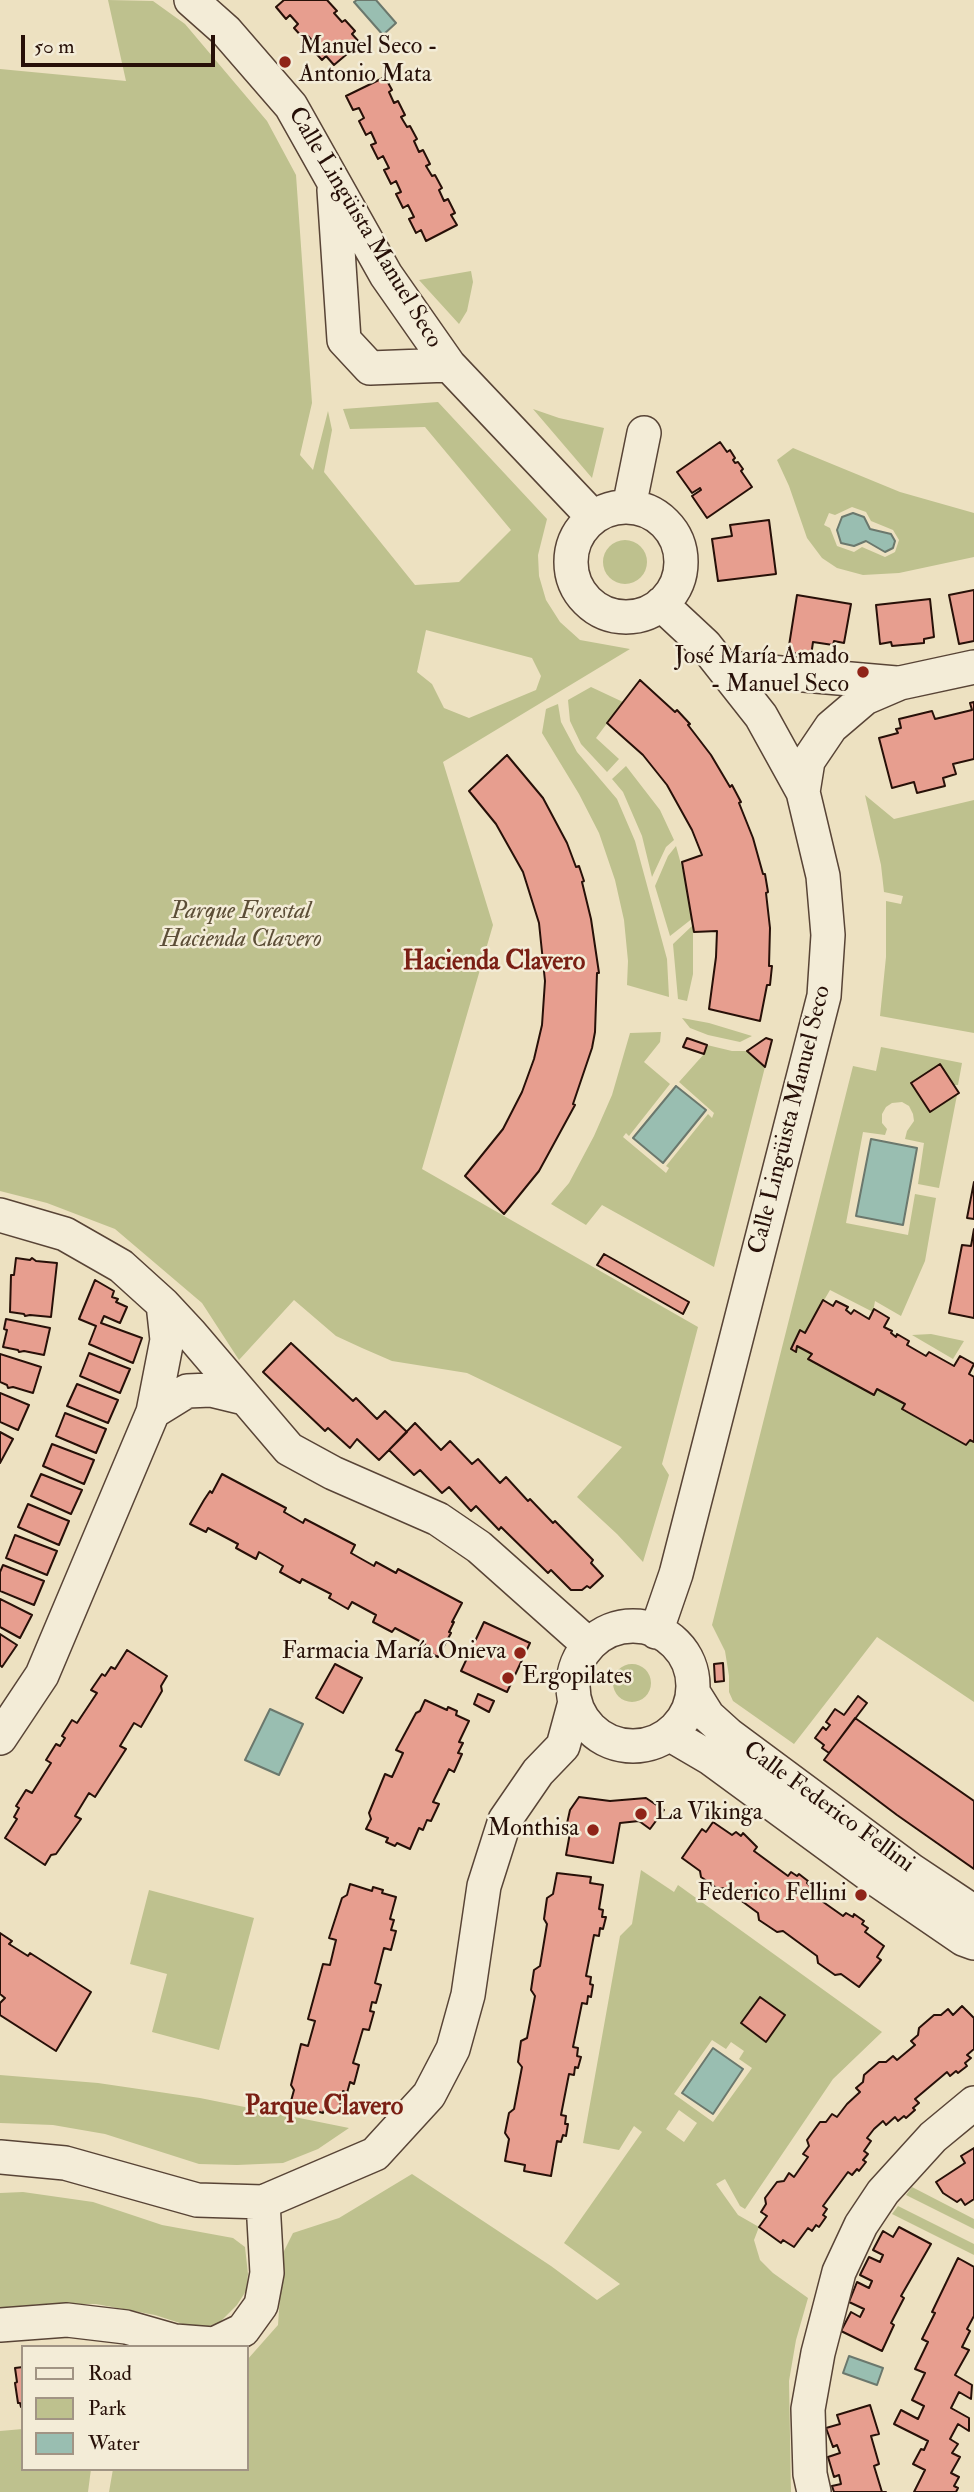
<!DOCTYPE html>
<html>
<head>
<meta charset="utf-8">
<style>
	body { margin:0 }
	#map { position:relative; width:974px; height:2492px; overflow:hidden; background:#ede1c1; font-family:"IM FELL Double Pica",serif }
	canvas { display:block }
	.legend { position:absolute; left:21px; top:2345px; width:228px; height:126px; box-sizing:border-box; background:#f3ecd7; border:2px solid #a19484; margin:0; padding:9px 12px; list-style:none; font-size:21px; color:#271008 }
	.legend li { display:flex; align-items:center; gap:14px; height:35px }
	.legend b { width:35px; border:2px solid #a19484 }
	.scale { position:absolute; left:21px; top:35px; width:194px; height:32px; box-sizing:border-box; border:4px solid #271008; border-top:0; padding-left:9px; font-size:21px; line-height:24px; white-space:nowrap; color:#271008; -webkit-text-stroke:5px #f3ecd7; paint-order:stroke }
</style>
</head>
<body>
<div id="map">
<canvas width="974" height="2492"></canvas>
<ul class="legend">
<li><b style="height:9px;background:#f3ecd7"></b>Road</li>
<li><b style="height:19px;background:#bec18e"></b>Park</li>
<li><b style="height:19px;background:#99beb1"></b>Water</li>
</ul>
<div class="scale">50 m</div>
</div>
<script>
const c = document.querySelector('canvas').getContext('2d');
c.lineJoin = 'round';
function fillPath(path, color) { c.fillStyle = color; c.fill(path, 'evenodd'); }
const toPath = rows => new Path2D(rows.map(r => 'M' + r).join(''));
function stroke(path, color, width, dash) { c.strokeStyle = color; c.lineWidth = width; c.lineCap = dash ? 'butt' : 'round'; c.setLineDash(dash || []); c.stroke(path); }
function label(font, color, halo, rows, align = 'center') {
  c.font = font + ' "IM FELL Double Pica",serif'; c.lineWidth = 5; c.setLineDash([]); c.textBaseline = 'middle'; c.strokeStyle = halo; c.fillStyle = color; for (const [text, x, y, turn = 0] of rows) {
    c.save(); c.translate(x, y); c.rotate((+turn || 0) * Math.PI / 180); c.textAlign = isNaN(turn) ? turn : align; if (halo) c.strokeText(text, 0, 0); c.fillText(text, 0, 0); c.restore();
  }
}
const green = toPath([
	[108,0,153,1,185,24,267,121,296,175,312,403,300,455,313,470,328,411,332,430,324,472,415,585,459,582,511,530,425,427,350,429,343,409,438,402,547,519,538,555,539,576,546,600,560,622,580,640,630,649,443,762,493,925,422,1169,698,1327,662,1464,669,1475,643,1562,617,1534,577,1497,622,1447,467,1373,392,1361,362,1348,336,1336,294,1300,239,1360,202,1303,115,1229,47,1203,0,1191,0,69,126,81],
	[426,630,532,658,541,676,536,690,469,718,444,708,432,684,417,672],
	[471,271,473,282,467,311,459,324,419,280],
	[533,409,559,418,604,428,592,478],
	[793,448,900,492,974,513,974,557,899,573,863,575,837,568,822,558,807,538,789,486,777,460],
	[852,507,866,512,871,521,893,530,899,540,895,552,885,557,862,547,854,552,837,546,830,528,824,525,829,513,835,515],
	'603 562a22 22 0 1 1 44 0a22 22 0 1 1-44 0Z',
	[591,687,623,702,596,738,619,759,607,772,581,744,570,721,568,700],
	[558,704,561,722,577,752,617,799,635,841,667,959,669,997,627,985,628,961,624,920,615,880,599,833,579,794,542,733,546,709],
	[626,766,660,810,674,840,666,847,652,877,642,836,623,792,612,779],
	[865,795,894,819,974,800,974,1033,880,1016,886,957,886,901,901,904,903,896,884,892,881,865],
	[676,846,690,897,693,918,670,936,655,886,668,856],
	[693,925,693,974,687,1001,678,999,673,944],
	[682,1018,709,1023,752,1036,740,1042,708,1035,690,1028],
	[661,1032,660,1042,644,1062,670,1084,629,1136,626,1133,623,1137,666,1173,669,1168,666,1166,708,1114,712,1118,714,1113,679,1082,704,1054,707,1045,732,1051,747,1051,765,1067,714,1267,602,1205,586,1225,551,1204,569,1183,594,1136,612,1095,630,1033],
	[881,1047,962,1063,958,1085,954,1085,940,1064,911,1083,930,1112,957,1095,939,1188,918,1184,924,1143,905,1139,907,1131,914,1121,913,1114,909,1106,902,1102,892,1103,886,1107,882,1114,882,1123,887,1129,885,1135,863,1132,846,1223,908,1235,915,1194,936,1198,925,1261,901,1316,875,1301,873,1312,830,1290,805,1333,800,1331,791,1349,796,1351,797,1346,812,1354,809,1359,873,1395,877,1389,905,1404,902,1409,966,1445,970,1440,974,1442,974,1702,877,1637,794,1744,733,1701,729,1692,729,1676,725,1651,712,1625,853,1066,876,1071],
	[931,1334,964,1341,953,1359,912,1335],
	'613 1683a19 19 0 1 1 38 0a19 19 0 1 1-38 0Z',
	[641,1870,674,1892,678,1885,882,2032,833,2079,745,2209,740,2206,725,2179,716,2184,738,2215,759,2227,754,2240,760,2260,773,2273,808,2298,796,2340,789,2381,791,2492,109,2492,113,2469,247,2469,247,2360,278,2325,283,2253,293,2233,339,2218,412,2174,551,2266,597,2300,620,2284,564,2243,642,2132,634,2126,619,2150,583,2143,620,1936,632,1924],
	[760,1997,785,2015,765,2042,741,2024],
	[712,2040,726,2049,731,2042,744,2051,739,2059,752,2068,713,2122,674,2094],
	[679,2110,697,2123,684,2142,666,2129],
	[149,1890,254,1918,219,2050,152,2032,167,1974,130,1964],
	[0,2075,98,2083,200,2098,349,2128,318,2149,283,2163,237,2165,199,2164,105,2134,53,2125,0,2123],
	[912,2187,974,2219,974,2229,906,2195],
	[23,2192,93,2202,162,2225,233,2238,245,2247,248,2274,246,2291,237,2305,219,2323,206,2327,183,2324,155,2315,96,2304,42,2304,0,2308,0,2193],
	[898,2206,974,2244,974,2255,892,2214],
	[23,2429,23,2469,91,2469,88,2492,0,2492,0,2431]
]);
const water = toPath([
	[357,0,376,0,396,23,383,35,354,2,357,0],
	[853,513,864,517,870,529,891,534,895,541,893,548,885,552,866,541,854,546,841,543,837,530,842,517,853,513],
	[676,1086,706,1110,663,1163,633,1138,676,1086],
	[871,1139,917,1148,903,1225,856,1216,871,1139],
	[270,1709,303,1724,279,1775,245,1760,270,1709],
	[713,2048,743,2069,713,2114,682,2093,713,2048],
	[849,2356,883,2368,877,2385,843,2373,849,2356]
]);
const building = toPath([
	[284,0,327,0,337,11,334,13,342,22,345,20,355,31,352,34,360,43,334,65,326,56,322,60,312,49,316,45,308,36,304,39,294,28,298,24,290,15,286,19,276,7,284,0],
	[385,77,392,90,389,92,394,103,398,101,405,115,401,117,407,127,410,126,417,139,414,141,419,152,423,150,430,164,426,166,432,176,435,175,442,188,439,190,444,201,448,199,455,213,451,215,457,225,426,241,421,230,416,233,409,219,414,217,408,205,403,208,396,194,401,192,396,181,391,184,384,170,389,168,383,156,378,159,371,145,376,143,371,132,366,135,359,121,364,118,359,108,353,110,346,96,385,77],
	[720,442,727,452,730,450,735,458,733,460,735,463,738,462,743,469,741,471,752,487,707,518,692,496,701,490,700,488,692,493,677,472,720,442],
	[769,520,776,574,718,581,712,539,732,536,730,525,769,520],
	[974,590,974,641,959,644,949,595,974,590],
	[797,595,851,604,844,643,834,641,833,645,813,642,811,656,788,652,797,595],
	[930,599,934,637,924,639,924,643,892,646,891,642,880,644,876,605,930,599],
	[640,680,675,712,677,710,690,724,688,725,711,755,730,787,732,785,741,802,739,803,753,838,763,874,765,874,768,892,766,893,770,928,769,966,772,966,770,985,767,985,760,1021,709,1009,716,957,717,931,694,932,682,862,702,855,692,830,667,785,643,755,607,723,640,680],
	[974,702,974,759,953,764,956,774,943,778,945,786,917,793,914,782,892,788,879,738,898,733,896,729,901,728,899,719,932,711,935,719,972,710,970,703,974,702],
	[507,755,543,798,567,843,576,867,579,866,584,881,582,882,591,919,599,973,597,973,595,1032,592,1048,573,1104,575,1105,539,1171,504,1214,465,1176,503,1129,522,1092,534,1059,542,1025,545,981,539,923,523,872,496,824,469,791,507,755],
	[687,1038,707,1045,704,1054,683,1047,687,1038],
	[766,1038,772,1040,765,1067,747,1051,766,1038],
	[940,1064,959,1093,930,1112,911,1083,940,1064],
	[974,1182,974,1219,967,1218,974,1182],
	[974,1229,974,1318,949,1313,962,1245,971,1246,974,1229],
	[604,1254,689,1302,683,1314,597,1265,604,1254],
	[16,1258,30,1260,32,1258,36,1261,57,1263,51,1317,30,1315,25,1316,24,1314,10,1312,11,1275,14,1275,16,1258],
	[95,1280,114,1291,112,1297,118,1299,116,1302,127,1307,120,1323,104,1316,101,1323,142,1338,133,1363,89,1344,96,1326,79,1319,95,1280],
	[823,1300,833,1306,836,1301,848,1307,846,1310,851,1314,854,1310,869,1319,874,1309,889,1318,884,1327,892,1331,891,1333,896,1337,897,1334,909,1341,907,1345,926,1356,929,1352,954,1366,960,1356,974,1364,969,1374,974,1377,974,1442,970,1440,966,1445,902,1409,905,1404,877,1389,874,1395,808,1359,812,1354,797,1346,796,1352,791,1349,800,1330,805,1333,823,1300],
	[6,1319,50,1328,44,1355,24,1351,19,1352,18,1350,3,1347,7,1330,4,1329,6,1319],
	[291,1343,353,1401,356,1398,377,1419,385,1411,407,1432,379,1460,357,1439,350,1448,328,1428,325,1431,263,1372,291,1343],
	[89,1353,130,1369,120,1393,80,1376,89,1353],
	[0,1354,41,1367,33,1393,13,1387,8,1388,7,1385,0,1382,0,1354],
	[77,1384,118,1400,108,1423,67,1406,77,1384],
	[0,1393,29,1405,18,1430,0,1422,0,1393],
	[65,1413,106,1429,96,1453,56,1436,65,1413],
	[415,1423,441,1450,450,1441,472,1464,478,1459,500,1483,506,1477,528,1501,530,1499,553,1523,555,1521,593,1560,591,1563,603,1576,590,1588,587,1586,582,1590,571,1590,551,1570,548,1573,501,1527,499,1530,476,1506,471,1511,449,1487,442,1493,420,1470,414,1475,389,1450,415,1423],
	[0,1432,13,1439,0,1463,0,1432],
	[52,1444,94,1460,84,1484,43,1466,52,1444],
	[41,1474,82,1490,71,1514,31,1496,41,1474],
	[222,1474,286,1508,284,1512,303,1523,305,1519,355,1545,351,1553,374,1566,376,1562,396,1573,398,1569,462,1603,452,1622,454,1622,449,1632,451,1633,438,1657,422,1649,425,1644,395,1628,392,1632,373,1622,376,1615,352,1602,348,1609,329,1598,331,1594,302,1579,300,1583,280,1572,283,1566,259,1552,256,1559,236,1548,238,1544,208,1528,206,1532,190,1524,204,1500,210,1491,212,1493,222,1474],
	[28,1504,69,1521,59,1545,18,1527,28,1504],
	[15,1535,57,1551,47,1575,6,1558,15,1535],
	[3,1565,44,1581,34,1605,0,1591,0,1572,3,1565],
	[0,1599,32,1615,20,1638,0,1627,0,1599],
	[484,1622,530,1643,507,1692,461,1671,484,1622],
	[0,1634,17,1645,2,1667,0,1665,0,1634],
	[127,1650,167,1676,161,1686,162,1691,141,1727,134,1723,120,1746,126,1749,95,1797,89,1793,75,1816,81,1819,56,1854,51,1855,45,1865,5,1838,17,1819,14,1817,19,1808,16,1806,26,1790,32,1793,51,1763,46,1760,56,1744,60,1746,65,1738,62,1736,72,1720,77,1723,97,1693,91,1690,102,1674,105,1676,111,1667,115,1669,127,1650],
	[723,1663,724,1681,715,1682,714,1664,723,1663],
	[335,1664,362,1678,343,1713,316,1698,335,1664],
	[478,1694,494,1701,489,1712,474,1704,478,1694],
	[858,1696,867,1703,829,1753,822,1748,824,1745,815,1738,823,1727,826,1730,830,1725,826,1722,835,1709,844,1715,858,1696],
	[425,1700,447,1710,448,1707,457,1711,456,1715,469,1721,459,1742,463,1743,458,1753,462,1754,454,1772,449,1769,433,1802,439,1804,431,1821,427,1820,423,1830,419,1828,410,1849,397,1843,395,1846,386,1842,388,1838,366,1829,371,1819,369,1813,385,1774,392,1777,403,1753,396,1750,416,1713,420,1711,425,1700],
	[855,1718,974,1801,974,1869,897,1815,824,1760,855,1718],
	[579,1797,610,1801,646,1798,664,1810,650,1829,639,1821,620,1823,613,1863,566,1855,570,1833,566,1828,570,1810,579,1797],
	[713,1822,732,1835,736,1832,741,1836,743,1833,757,1847,754,1851,788,1876,791,1872,797,1876,799,1874,808,1881,807,1883,812,1888,809,1892,843,1916,846,1913,853,1917,854,1914,864,1921,862,1924,868,1928,865,1932,884,1946,877,1957,881,1960,859,1987,841,1974,835,1975,818,1963,817,1956,783,1931,777,1932,759,1920,758,1913,724,1888,718,1889,701,1877,700,1871,682,1858,702,1829,706,1832,713,1822],
	[557,1873,591,1877,590,1883,603,1885,599,1909,603,1910,602,1917,606,1917,603,1929,600,1928,599,1936,594,1935,586,1976,591,1977,590,1984,593,1985,591,1997,588,1996,587,2004,582,2003,573,2047,578,2048,577,2056,581,2057,578,2068,575,2067,574,2075,569,2074,561,2115,566,2116,565,2124,568,2124,566,2136,563,2135,561,2142,557,2141,551,2176,524,2171,525,2165,505,2161,509,2139,505,2133,509,2113,514,2109,522,2067,518,2062,521,2041,527,2038,535,1996,531,1990,534,1970,540,1966,547,1924,544,1919,547,1898,553,1894,557,1873],
	[350,1884,372,1891,373,1887,383,1890,382,1893,396,1897,390,1919,394,1920,391,1930,396,1931,391,1950,384,1948,375,1983,381,1985,376,2003,372,2002,370,2011,374,2012,369,2030,363,2029,353,2063,359,2065,354,2084,350,2082,347,2093,343,2091,338,2114,324,2110,323,2113,313,2110,314,2107,291,2101,294,2090,291,2085,301,2044,308,2046,315,2021,308,2019,323,1964,330,1965,336,1940,329,1938,342,1898,347,1895,350,1884],
	[0,1933,12,1941,9,1944,28,1956,30,1953,91,1992,56,2051,0,2015,0,2003,5,1998,0,1994,0,1933],
	[760,1997,785,2015,766,2042,741,2023,760,1997],
	[962,2006,974,2018,974,2049,967,2055,971,2058,965,2063,967,2066,958,2073,956,2071,950,2076,947,2072,915,2099,919,2103,913,2108,915,2110,906,2118,904,2116,898,2121,895,2117,886,2125,883,2121,874,2129,867,2138,871,2141,864,2151,868,2154,863,2160,866,2162,859,2171,857,2169,852,2175,848,2172,823,2206,827,2209,823,2215,826,2217,819,2227,816,2225,812,2231,808,2228,794,2247,783,2240,781,2243,759,2227,767,2216,761,2212,766,2204,765,2198,777,2182,784,2181,789,2173,794,2177,808,2157,803,2154,809,2146,807,2140,820,2122,826,2122,832,2114,837,2117,847,2104,860,2092,856,2088,863,2082,864,2075,879,2062,886,2062,893,2056,897,2060,915,2045,911,2041,918,2035,919,2028,934,2015,941,2015,948,2009,953,2015,962,2006],
	[974,2148,974,2199,965,2205,961,2199,957,2202,943,2193,936,2182,965,2163,961,2156,974,2148],
	[899,2227,931,2244,901,2296,904,2298,891,2323,894,2325,882,2351,841,2331,851,2312,860,2317,864,2309,849,2302,857,2282,869,2288,872,2281,860,2275,869,2257,880,2262,883,2255,873,2250,883,2231,893,2237,899,2227],
	[958,2258,974,2267,974,2316,967,2329,970,2331,962,2347,969,2350,955,2375,972,2385,971,2399,959,2392,951,2408,969,2418,969,2431,958,2424,950,2439,958,2444,952,2453,960,2457,951,2473,959,2477,954,2486,958,2488,956,2492,914,2492,925,2470,913,2464,921,2449,924,2450,928,2441,894,2424,901,2410,918,2419,924,2406,912,2400,925,2373,915,2369,928,2342,922,2339,935,2313,932,2312,958,2258],
	[23,2367,23,2407,21,2407,20,2403,18,2403,15,2383,17,2382,15,2368,23,2367],
	[870,2405,879,2434,871,2436,879,2464,874,2466,882,2492,886,2492,834,2492,832,2486,841,2484,839,2475,834,2477,828,2457,840,2453,837,2445,833,2447,826,2428,840,2424,837,2415,870,2405]
]);
const minor = toPath([
	[191,0,226,31,291,106,386,275,449,365,593,517],
	[334,190,344,340,370,368,449,365],
	'571 562a55 55 0 1 1 110 0a55 55 0 1 1-110 0Z',
	[629,507,644,433],
	[724,668,896,683],
	[803,792,808,761,831,727,865,698,900,683,974,667],
	[0,1215,65,1234,121,1266,163,1304,190,1333,289,1449,333,1473,438,1519,479,1547,589,1645],
	[153,1412,187,1391,211,1390,244,1398],
	'573 1686a60 60 0 1 1 120 0a60 60 0 1 1-120 0Z',
	[656,1632,676,1574,824,996,828,935,823,876,803,792,761,716,705,645,661,604],
	[693,1692,708,1716,729,1735,911,1870,974,1912],
	[669,1734,710,1758,871,1876,963,1939,974,1943],
	[0,1738,42,1675,153,1412,167,1340,163,1304],
	[0,2157,65,2163,197,2200,263,2202,375,2154,429,2095,453,2049,468,1995,484,1886,505,1820,538,1772,563,1746,575,1702],
	[0,2325,67,2320,126,2327,175,2341,214,2344,243,2330,261,2305,267,2273,263,2202],
	[814,2492,810,2474,808,2409,818,2353,839,2272,861,2225,883,2192,933,2137,974,2103]
]);
const markers = [
	[285,62,7,"#8f2418"],
	[863,672,7,"#8f2418"],
	[520,1653,7,"#8f2418"],
	[508,1678,7,"#8f2418"],
	[641,1814,7,"#8f2418"],
	[593,1830,7,"#8f2418"],
	[861,1895,7,"#8f2418"]
];
const poiNames = [
	["Manuel Seco -",299,48,"left"],
	["Antonio Mata",299,76,"left"],
	["José María Amado",849,658],
	["- Manuel Seco",849,686],
	["Farmacia María Onieva",506,1653],
	["Ergopilates",522,1678,"left"],
	["La Vikinga",655,1814,"left"],
	["Monthisa",579,1830],
	["Federico Fellini",847,1895]
];
const streetNames = [
	["Calle Lingüista Manuel Seco",364,228,59],
	["Calle Lingüista Manuel Seco",791,1120,-76],
	["Calle Federico Fellini",828,1808,36]
];
const parkNames = [
	["Parque Forestal",241,913],
	["Hacienda Clavero",241,941]
];
const neighbourhoodNames = [
	["Hacienda Clavero",494,963],
	["Parque Clavero",324,2108]
];
fillPath(green, '#bec18e');
fillPath(water, '#99beb1');
stroke(water, '#6b786d', 2);
fillPath(building, '#e79e8f');
stroke(building, '#271008', 2);
stroke(minor, '#584436', 36);
stroke(minor, '#f3ecd7', 33);
for (const [x, y, r, color] of markers) { const dot = new Path2D(); dot.arc(x, y, r, 0, 2 * Math.PI); c.fillStyle = color; c.fill(dot); stroke(dot, '#f3ecd7', 2.5); }
label('24px', '#271008', '#f3ecd7', poiNames, 'right');
label('24px', '#271008', '#f3ecd7', streetNames);
label('italic 24px', '#5c4e37', '#f3ecd7', parkNames);
label('bold 26px', '#7a1f14', '#f3ecd7', neighbourhoodNames);
</script>
</body>
</html>
